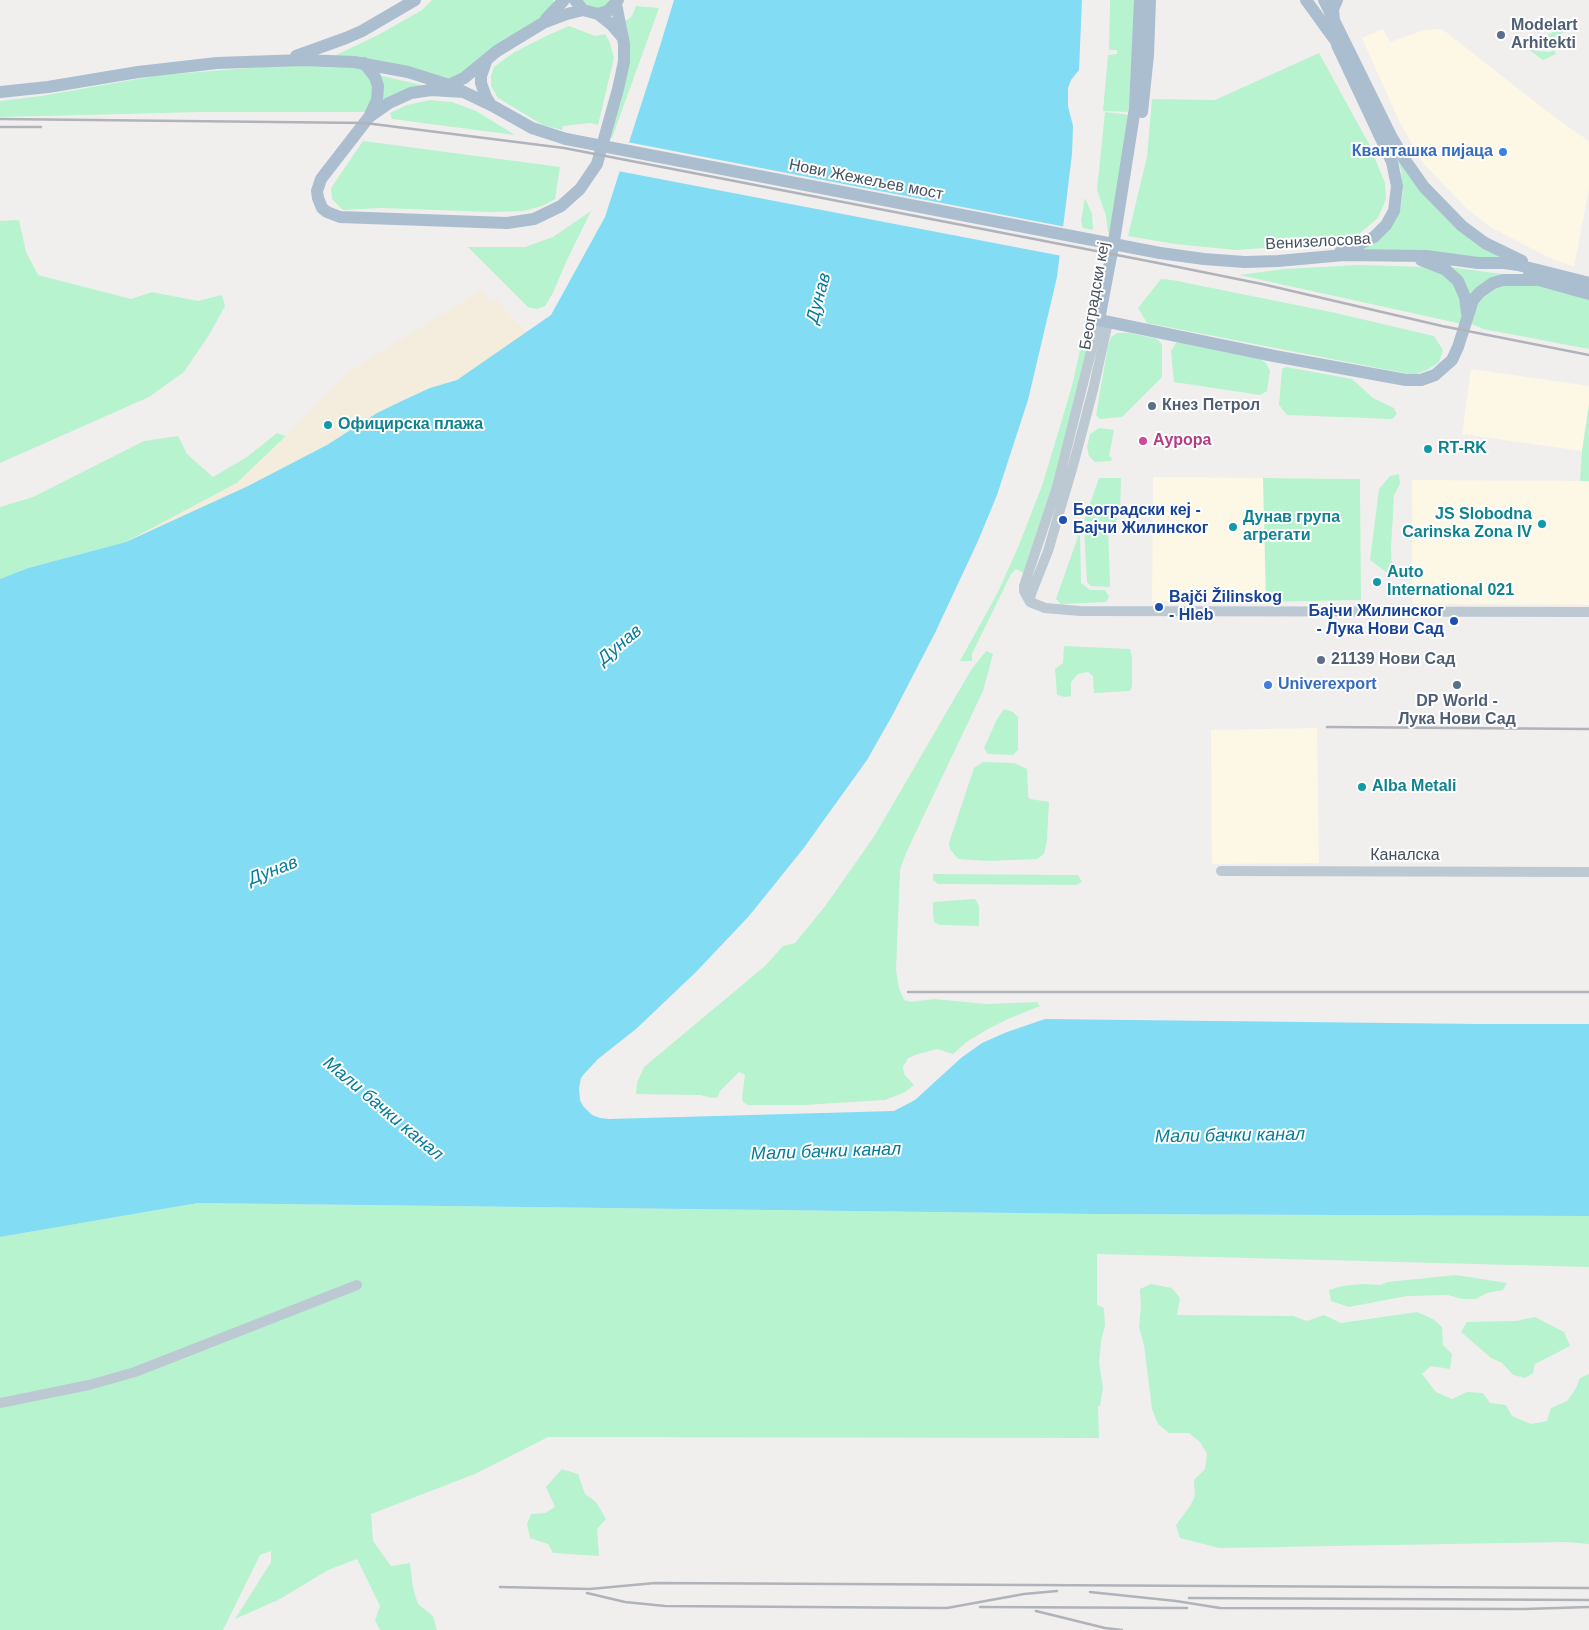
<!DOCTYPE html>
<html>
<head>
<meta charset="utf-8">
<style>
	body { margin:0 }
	canvas { display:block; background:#f1eeee }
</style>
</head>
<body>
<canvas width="1589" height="1630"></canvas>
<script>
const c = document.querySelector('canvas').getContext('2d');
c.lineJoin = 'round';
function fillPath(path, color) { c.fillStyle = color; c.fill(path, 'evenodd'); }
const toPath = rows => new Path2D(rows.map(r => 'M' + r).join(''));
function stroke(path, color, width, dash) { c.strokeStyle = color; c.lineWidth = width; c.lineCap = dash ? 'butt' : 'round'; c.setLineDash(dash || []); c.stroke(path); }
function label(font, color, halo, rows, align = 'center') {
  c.font = font + ' Helvetica,sans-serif'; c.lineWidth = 4; c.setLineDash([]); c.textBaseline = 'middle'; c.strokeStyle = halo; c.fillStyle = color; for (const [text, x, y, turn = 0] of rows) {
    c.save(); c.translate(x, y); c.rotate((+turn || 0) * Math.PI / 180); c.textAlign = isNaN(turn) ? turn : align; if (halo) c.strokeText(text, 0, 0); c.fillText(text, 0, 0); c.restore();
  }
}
const commercial = toPath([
	[1383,29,1390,42,1424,30,1442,29,1557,119,1589,141,1589,189,1574,267,1548,257,1490,227,1466,208,1423,163,1399,121,1362,38],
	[1471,369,1589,386,1589,404,1582,451,1462,434],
	[1153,477,1360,479,1361,600,1266,602,1152,601],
	[1412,480,1589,481,1589,605,1412,604],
	[1317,728,1319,863,1212,864,1211,730]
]);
const green = toPath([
	[432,0,553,0,555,7,449,83,330,58,378,35,422,10],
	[582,0,612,0,603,7,598,8,587,5],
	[1110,0,1136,0,1133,86,1128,112,1103,111,1108,55,1117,54,1117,50,1109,50],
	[636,6,659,8,612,138,605,137,624,22,632,16],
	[1572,23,1574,27,1555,37,1548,37,1547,35],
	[569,26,595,36,605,34,610,43,614,58,598,125,590,123,563,126,562,130,543,125,498,98,491,86,491,76,494,67,513,53,544,37],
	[1531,48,1535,51,1550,52,1554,50,1556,54,1543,60,1528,49],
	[1319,53,1369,144,1385,183,1386,199,1378,218,1360,233,1336,240,1319,244,1236,250,1175,244,1128,236,1147,157,1152,99,1215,100],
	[335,65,361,69,368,74,375,93,365,112,203,112,0,117,0,101,41,96,160,75,275,66],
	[378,75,426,86,383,103],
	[430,100,452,102,476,111,515,135,392,119,390,113,407,105],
	[1105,112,1130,115,1113,233,1108,232,1106,216,1097,190],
	[363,141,560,167,555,199,542,206,523,211,490,212,382,208,343,210,332,199,331,188],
	[1391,144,1423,190,1508,260,1360,251,1396,220,1401,206,1403,191,1401,170],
	[1085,198,1092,214,1093,230,1083,228,1081,221],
	[591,211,566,262,553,293,545,306,537,309,528,307,468,247,525,247,553,237],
	[19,220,26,252,38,275,131,299,152,292,198,301,222,295,225,306,209,335,184,372,149,397,0,463,0,221],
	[1360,265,1427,267,1448,275,1462,296,1462,324,1239,275,1284,269],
	[1449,267,1502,274,1470,296],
	[1161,279,1172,280,1331,312,1434,336,1443,350,1439,362,1427,370,1414,375,1147,323,1138,308],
	[1501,284,1533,284,1589,300,1589,349,1483,329,1470,323,1473,310,1484,291],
	[1117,333,1130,333,1157,339,1162,344,1162,377,1122,417,1100,419,1096,415,1097,409,1108,346,1111,337],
	[1082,341,1086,350,1086,357,1051,492,1024,573,1016,569,1011,574,972,654,972,661,960,661,998,592,1019,545,1043,483,1072,386],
	[1177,342,1260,359,1266,363,1270,371,1267,391,1260,395,1174,382,1171,351],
	[1286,367,1352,379,1373,398,1394,408,1397,414,1392,419,1287,415,1279,405,1282,369],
	[1589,404,1589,481,1580,481,1582,451],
	[1099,428,1114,430,1109,456,1112,458,1111,461,1095,462,1089,456,1087,447,1090,434],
	[277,433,286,436,237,483,126,542,28,568,0,579,0,507,33,497,144,441,178,436,187,454,213,477,247,457],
	[1399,474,1400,484,1394,495,1391,548,1392,572,1390,575,1370,560,1379,489,1390,476],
	[1099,478,1121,478,1120,515,1117,516,1116,522,1084,521],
	[1263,478,1360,479,1361,600,1266,602],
	[1108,524,1110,587,1091,586,1087,582,1084,528],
	[1080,531,1081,583,1090,590,1105,590,1109,597,1106,602,1061,604,1056,599],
	[1064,646,1130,649,1132,657,1132,686,1130,691,1094,693,1093,676,1088,672,1078,674,1071,682,1071,696,1065,697,1057,695,1055,669,1063,663],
	[986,651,993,654,983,691,906,853,900,870,896,970,899,988,904,1000,911,1002,934,999,986,1004,1037,1002,1040,1006,1008,1019,988,1029,968,1041,953,1054,937,1049,918,1054,908,1058,903,1067,904,1074,914,1085,905,1092,885,1100,804,1105,748,1105,743,1102,742,1097,745,1075,739,1072,720,1091,718,1097,712,1098,700,1095,636,1094,637,1083,644,1067,765,966,783,946,795,943,826,905,875,835,971,670],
	[1004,709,1013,712,1018,717,1018,750,1013,755,988,754,984,748,997,719],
	[983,762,1014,763,1027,769,1028,796,1030,799,1049,802,1047,840,1044,854,1037,859,989,861,958,859,950,849,949,843,974,768],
	[933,874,1078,875,1082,882,1076,885,938,884,933,880],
	[975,899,979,906,979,926,940,925,934,922,933,914,933,902],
	[198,1203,1096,1214,1589,1216,1589,1267,1097,1254,1097,1305,1104,1308,1105,1325,1101,1342,1099,1363,1103,1387,1100,1406,1098,1406,1099,1438,548,1437,475,1474,371,1514,373,1541,391,1566,410,1563,413,1588,418,1604,433,1616,437,1630,380,1630,375,1620,380,1606,357,1559,328,1570,280,1599,235,1619,271,1562,271,1551,260,1555,223,1630,0,1630,0,1237],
	[1456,1275,1507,1283,1503,1290,1487,1293,1476,1299,1462,1299,1448,1295,1407,1296,1349,1307,1331,1301,1329,1290,1342,1286,1362,1284,1380,1285,1388,1282],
	[1151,1284,1172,1288,1180,1298,1177,1315,1293,1316,1307,1321,1324,1315,1341,1323,1417,1312,1433,1319,1442,1327,1443,1345,1452,1354,1450,1369,1431,1366,1422,1374,1436,1392,1452,1399,1467,1392,1483,1393,1490,1403,1506,1405,1512,1416,1531,1424,1547,1421,1551,1408,1567,1401,1576,1388,1580,1378,1589,1374,1589,1544,1565,1542,1219,1548,1180,1538,1176,1525,1190,1506,1195,1496,1194,1480,1205,1469,1207,1454,1200,1442,1189,1433,1169,1433,1158,1424,1152,1409,1144,1345,1139,1327,1141,1307,1140,1289],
	[1535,1317,1564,1332,1570,1346,1535,1364,1533,1373,1525,1378,1513,1375,1502,1363,1491,1358,1461,1332,1467,1322,1516,1321],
	[562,1469,578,1474,585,1494,596,1502,606,1519,597,1529,599,1556,553,1553,548,1544,530,1538,527,1524,531,1514,545,1513,555,1507,546,1487]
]);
const sand = toPath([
	[481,290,490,302,496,299,527,333,457,380,430,388,406,399,377,413,327,445,248,486,126,542,237,483,286,436,347,373]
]);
const water = toPath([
	[674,0,1082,0,1079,70,1071,80,1068,88,1068,106,1073,126,1072,154,1057,277,1028,400,997,495,978,541,935,633,892,716,867,760,803,849,749,916,696,972,636,1029,598,1059,584,1074,581,1078,579,1088,580,1100,583,1106,592,1115,600,1118,609,1119,894,1111,915,1100,961,1058,982,1043,1007,1032,1045,1019,1476,1024,1589,1024,1589,1216,1096,1214,198,1203,0,1237,0,579,28,568,126,542,248,486,327,445,377,413,406,399,430,388,457,380,551,315,605,217,660,46]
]);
const pier = toPath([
	[627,142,1066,227,1062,256,618,171]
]);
const minor = toPath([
	[1099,320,1057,487,1024,586,1024,591,1030,602,1045,608,1080,611,1589,612],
	[1030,602,1031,594,1048,551,1074,462,1093,390,1108,322],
	[1221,871,1589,872],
	[0,1403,89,1385,135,1372,357,1285]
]);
const major = toPath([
	[575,0,583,10,598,14,608,11,618,0],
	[1140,0,1135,108,1114,241,1099,320,1274,356,1406,380,1421,380,1435,375,1452,360,1458,347,1473,300,1480,292,1493,283,1503,280,1536,280],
	[1306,0,1335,40],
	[1324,0,1391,136,1405,160,1424,187,1462,226,1485,243,1522,261],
	[598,14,612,25,623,38],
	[546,19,564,0],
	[1334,20,1333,9,1337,0],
	[1337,45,1392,162,1397,186,1394,211,1386,225,1374,237,1358,245,1340,252],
	[296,56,346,38,362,31,415,0],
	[487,59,481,76,481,83,486,97,491,105],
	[364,63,375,77,378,86,377,100,370,115],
	[449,85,464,78,497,51,543,23,567,14,583,10],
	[0,92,48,87,138,72,217,63,303,60,354,62,408,72,449,85,491,105,532,128,566,139],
	[464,92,431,90,411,93,389,103,369,117,321,179,317,191,318,198,322,208,327,212,340,217,507,223,534,219,561,206,580,189,597,164,618,89,624,62,624,44,616,4],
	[1142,112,1148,55,1150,0],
	[1160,253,1204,259,1245,262,1278,261,1344,255,1426,256,1478,263,1504,263,1518,265,1589,283],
	[1421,260,1446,270,1458,281,1465,297,1467,313],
	[1528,277,1589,294]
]);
const rail = toPath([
	[0,119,365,123,564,148,1158,263,1262,284,1442,326,1589,355],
	[0,127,41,127],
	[1327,727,1589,729],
	[908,992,1589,992],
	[500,1587,590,1589,655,1583,1589,1588],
	[1090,1592,1176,1601,1220,1608,1524,1609,1589,1607],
	[587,1593,625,1602,665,1606,947,1608,1024,1594,1057,1591],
	[1189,1598,1589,1600],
	[980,1607,1187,1608],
	[1036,1611,1105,1628,1122,1630]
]);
const majorBridge = toPath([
	[566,139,1160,253]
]);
const markers = [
	[1501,35,5,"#5c6f8a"],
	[1503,152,5,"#3f7fe0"],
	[1152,406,5,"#5c6f8a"],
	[328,425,5,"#0f9aa8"],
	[1143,441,5,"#d1479c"],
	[1428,449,5,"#0f9aa8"],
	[1063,520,5,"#1a4fb4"],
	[1542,524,5,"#0f9aa8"],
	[1233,527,5,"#0f9aa8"],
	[1377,582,5,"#0f9aa8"],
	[1159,607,5,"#1a4fb4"],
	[1454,621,5,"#1a4fb4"],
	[1321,660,5,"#5c6f8a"],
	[1268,685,5,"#3f7fe0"],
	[1457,685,5,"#5c6f8a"],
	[1362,787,5,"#0f9aa8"]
];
const serviceNames = [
	["Modelart",1511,26],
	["Arhitekti",1511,44],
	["Кнез Петрол",1162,406],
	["21139 Нови Сад",1331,660],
	["DP World -",1457,702,"center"],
	["Лука Нови Сад",1457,720,"center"]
];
const shopNames = [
	["Кванташка пијаца",1493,152],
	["Univerexport",1278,685,"left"]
];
const streetNames = [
	["Нови Жежељев мост",866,180,11],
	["Венизелосова",1318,242,-3],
	["Београдски кеј",1095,296,-80],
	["Каналска",1405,856]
];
const cultureNames = [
	["Официрска плажа",338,425],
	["RT-RK",1438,449],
	["JS Slobodna",1532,515,"right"],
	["Carinska Zona IV",1532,533,"right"],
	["Дунав група",1243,518],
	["агрегати",1243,536],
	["Auto",1387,573],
	["International 021",1387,591],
	["Alba Metali",1372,787]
];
const hotelNames = [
	["Аурора",1153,441]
];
const transitNames = [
	["Београдски кеј -",1073,511],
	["Бајчи Жилинског",1073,529],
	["Bajči Žilinskog",1169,598],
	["- Hleb",1169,616],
	["Бајчи Жилинског",1444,612,"right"],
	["- Лука Нови Сад",1444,630,"right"]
];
const waterNames = [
	["Дунав",819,298,-75],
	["Дунав",620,645,-40],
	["Дунав",273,871,-21],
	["Мали бачки канал",383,1109,40],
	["Мали бачки канал",1230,1136,-1],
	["Мали бачки канал",826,1152,-2]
];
fillPath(commercial, '#fdf7e6');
fillPath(green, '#b8f3cf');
fillPath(sand, '#f4eddd');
fillPath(water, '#82dcf4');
fillPath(pier, '#f1eeee');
stroke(minor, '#bdc9d2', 10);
stroke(major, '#abbed0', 12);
stroke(rail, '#b0b3b9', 2.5);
stroke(majorBridge, '#abbed0', 12);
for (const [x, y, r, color] of markers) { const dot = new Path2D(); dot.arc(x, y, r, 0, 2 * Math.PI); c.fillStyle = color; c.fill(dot); stroke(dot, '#fff', 2); }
label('bold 16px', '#4e5e75', '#fff', serviceNames, 'left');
label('bold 16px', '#366cbe', '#fff', shopNames, 'right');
label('16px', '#45525e', '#fff', streetNames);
label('bold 16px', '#0d838f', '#fff', cultureNames, 'left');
label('bold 16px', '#b23c85', '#fff', hotelNames, 'left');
label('bold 16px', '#164399', '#fff', transitNames, 'left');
label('italic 18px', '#037c9c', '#fff', waterNames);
</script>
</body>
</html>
